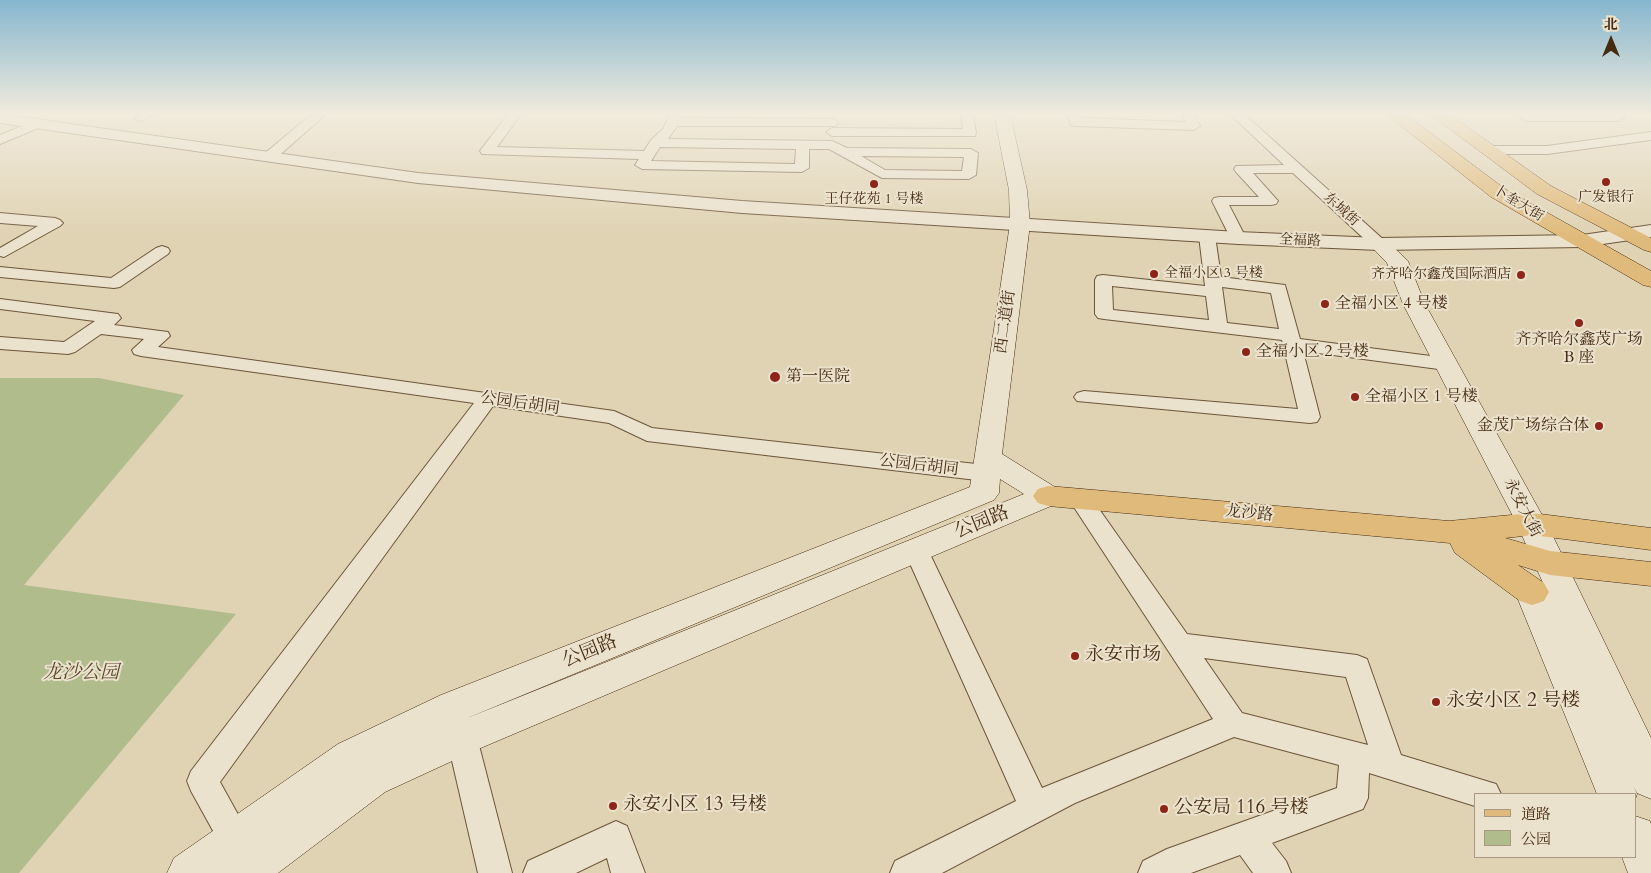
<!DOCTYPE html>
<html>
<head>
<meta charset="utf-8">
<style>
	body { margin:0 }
	#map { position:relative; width:1651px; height:873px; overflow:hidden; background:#e0d3b3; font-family:Cardo,"Noto Serif SC",serif }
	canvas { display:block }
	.legend { position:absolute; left:1474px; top:793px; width:162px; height:65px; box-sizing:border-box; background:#ebe2ce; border:1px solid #a99982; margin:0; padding:6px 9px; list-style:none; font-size:15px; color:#462b10 }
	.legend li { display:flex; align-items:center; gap:10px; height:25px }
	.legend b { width:25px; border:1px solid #a99982 }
	.north { position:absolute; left:1586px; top:15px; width:50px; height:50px; -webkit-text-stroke:4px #ebe2ce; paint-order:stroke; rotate:0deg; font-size:14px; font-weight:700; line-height:20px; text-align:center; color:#462b10 }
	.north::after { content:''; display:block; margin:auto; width:18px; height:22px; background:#462b10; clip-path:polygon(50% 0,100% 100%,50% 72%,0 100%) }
</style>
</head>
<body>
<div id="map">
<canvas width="1651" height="873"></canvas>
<ul class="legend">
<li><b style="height:6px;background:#e0ba7a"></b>道路</li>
<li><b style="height:14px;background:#b1bc8d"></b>公园</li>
</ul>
<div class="north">北</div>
</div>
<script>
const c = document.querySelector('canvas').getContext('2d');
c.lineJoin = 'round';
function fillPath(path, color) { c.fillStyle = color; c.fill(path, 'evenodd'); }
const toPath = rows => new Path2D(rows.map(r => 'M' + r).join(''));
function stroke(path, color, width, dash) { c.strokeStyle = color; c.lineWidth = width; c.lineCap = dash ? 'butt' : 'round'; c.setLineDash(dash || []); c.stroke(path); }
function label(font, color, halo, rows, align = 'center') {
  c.font = font + ' Cardo,"Noto Serif SC",serif'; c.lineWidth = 4; c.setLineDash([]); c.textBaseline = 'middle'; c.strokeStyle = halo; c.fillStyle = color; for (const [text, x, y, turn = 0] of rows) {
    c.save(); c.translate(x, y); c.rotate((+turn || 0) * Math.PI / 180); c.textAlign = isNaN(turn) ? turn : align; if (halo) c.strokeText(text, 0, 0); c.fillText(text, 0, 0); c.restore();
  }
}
const green = toPath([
	[0,378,99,378,184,395,24,585,236,614,19,873,0,873]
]);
const minor = toPath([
	[138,114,153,114,141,122,135,118,138,114],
	[312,114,326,114,274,160,264,160,262,157,264,154,312,114],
	[508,114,521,114,497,147,644,151,651,140,663,129,670,114,682,114,680,118,832,119,836,120,838,123,836,126,677,126,668,139,832,141,847,148,971,149,978,153,976,175,969,179,882,178,829,149,809,149,809,168,802,172,642,169,635,165,639,159,482,154,480,151,508,114],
	[660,147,796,149,795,164,651,161,660,147],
	[861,156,964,157,962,171,885,170,861,156],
	[961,114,973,114,976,133,975,136,832,136,826,132,832,128,963,129,961,114],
	[1067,114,1079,114,1080,118,1186,122,1182,114,1194,114,1200,126,1194,130,1075,126,1071,125,1067,114],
	[1230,114,1244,114,1385,241,1387,244,1385,247,1373,247,1293,173,1253,173,1278,201,1276,204,1271,205,1229,205,1246,238,1244,241,1232,241,1212,201,1214,198,1219,197,1259,197,1236,172,1234,169,1236,166,1284,165,1230,114],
	[1514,114,1623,114,1625,117,1619,121,1525,121,1514,114],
	[39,119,45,123,43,126,0,144,0,135,39,119],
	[1651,132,1651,140,1547,154,1488,154,1481,150,1488,146,1547,146,1651,132],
	[0,213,55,218,60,220,63,223,60,226,4,257,0,256,0,248,38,226,0,223,0,213],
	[1207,231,1213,233,1215,236,1221,277,1285,285,1300,339,1446,358,1453,360,1456,364,1453,368,1446,370,1303,351,1320,417,1317,422,1310,423,1077,401,1074,397,1077,393,1084,391,1298,409,1282,340,1104,319,1098,318,1095,314,1095,280,1097,276,1103,275,1205,286,1199,236,1201,233,1207,231],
	[1112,286,1206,296,1209,320,1113,310,1112,286],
	[1222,287,1271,293,1279,329,1227,323,1222,287],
	[162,246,168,248,170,251,168,254,120,287,114,288,0,277,0,267,111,278,156,248,162,246],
	[0,299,118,314,121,318,114,325,168,332,170,336,158,347,614,411,652,428,985,465,993,468,996,473,993,478,985,481,647,441,609,423,493,406,220,782,256,847,252,858,240,863,228,858,191,791,187,781,191,771,474,403,141,356,134,354,132,350,144,339,101,334,75,352,68,354,0,349,0,337,64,342,95,321,0,309,0,299],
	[1079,490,1087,492,1187,634,1357,655,1367,659,1401,755,1496,784,1501,794,1475,794,1475,806,1369,773,1368,798,1363,809,1272,843,1286,861,1291,873,1253,873,1240,855,1191,873,1138,873,1143,861,1167,849,1337,788,1339,765,1234,737,1075,803,942,873,890,873,895,861,1016,801,904,550,907,544,916,541,925,544,928,550,1042,788,1213,719,1068,498,1071,492,1079,490],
	[1204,658,1346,677,1368,745,1242,713,1204,658],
	[459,713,469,717,474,726,512,873,478,873,444,726,449,717,459,713],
	[616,821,627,826,645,873,611,873,607,858,576,873,523,873,528,861,616,821]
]);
const tertiary = toPath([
	[0,114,418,173,742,201,1238,232,1379,238,1582,235,1651,225,1651,237,1582,247,1379,250,1238,244,742,213,418,183,0,123,0,114]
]);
const secondary = toPath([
	[994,114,1010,114,1027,190,1030,224,1002,454,1058,489,1063,496,1058,503,476,750,385,792,278,873,167,873,174,858,338,744,441,695,970,487,1010,224,1009,190,994,114],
	[1000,479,1024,494,460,721,994,500,999,493,1000,479],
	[1379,238,1386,240,1408,261,1425,304,1547,524,1651,738,1651,799,1637,793,1634,787,1637,794,1635,800,1635,794,1597,794,1515,592,1520,583,1532,579,1543,583,1517,524,1403,304,1387,263,1369,244,1372,240,1379,238],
	[1635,816,1650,821,1651,824,1651,873,1628,873,1622,857,1635,857,1635,816]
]);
const primary = toPath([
	[1386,114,1405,114,1505,189,1651,271,1651,287,1643,285,1491,197,1386,114],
	[1430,114,1449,114,1551,186,1651,238,1651,252,1644,250,1537,194,1430,114],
	[1048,486,1449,521,1532,513,1651,528,1651,550,1532,535,1505,538,1550,551,1651,562,1651,586,1550,575,1518,565,1544,583,1549,592,1544,601,1532,605,1520,601,1455,553,1450,543,1048,506,1038,503,1033,496,1038,489,1048,486]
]);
const markers = [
	[1606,182,5,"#8f2418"],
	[874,184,5,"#8f2418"],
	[1154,274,5,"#8f2418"],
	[1521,275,5,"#8f2418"],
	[1325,304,5,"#8f2418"],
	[1579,323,5,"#8f2418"],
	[1246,352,5,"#8f2418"],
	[775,377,6,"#8f2418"],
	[1355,397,5,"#8f2418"],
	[1599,426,5,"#8f2418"],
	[1075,656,5,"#8f2418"],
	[1436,702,5,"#8f2418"],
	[613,806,5,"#8f2418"],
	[1164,809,5,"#8f2418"]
];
const farPoinames = [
	["广发银行",1606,198],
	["王仔花苑 1 号楼",874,200],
	["全福小区 3 号楼",1164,274,"left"],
	["齐齐哈尔鑫茂国际酒店",1511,275,"right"]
];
const farStreetnames = [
	["卜奎大街",1518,204,31],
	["东城街",1341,210,42],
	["全福路",1300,241,3]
];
const poiNames = [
	["全福小区 4 号楼",1335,304],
	["齐齐哈尔鑫茂广场",1579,340,"center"],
	["B 座",1579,358,"center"],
	["全福小区 2 号楼",1256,352],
	["第一医院",786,377],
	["全福小区 1 号楼",1365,397],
	["金茂广场综合体",1589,426,"right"]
];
const streetNames = [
	["西二道街",1006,322,-82],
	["公园后胡同",520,404,8],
	["公园后胡同",919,466,7],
	["永安大街",1522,508,63],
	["龙沙路",1249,514,5]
];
const nearStreetnames = [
	["公园路",982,523,-22],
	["公园路",590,652,-22]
];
const nearPoinames = [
	["永安市场",1085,656],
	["永安小区 2 号楼",1446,702],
	["永安小区 13 号楼",623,806],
	["公安局 116 号楼",1174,809]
];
const nearParknames = [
	["龙沙公园",81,674]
];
fillPath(green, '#b1bc8d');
stroke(minor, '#6c5539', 2);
stroke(tertiary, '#6c5539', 2);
stroke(secondary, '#462b10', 1);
stroke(primary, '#462b10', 1);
fillPath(minor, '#ebe2ce');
fillPath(tertiary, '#ebe2ce');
fillPath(secondary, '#ebe2ce');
fillPath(primary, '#e0ba7a');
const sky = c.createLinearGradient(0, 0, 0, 237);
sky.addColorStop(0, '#86b6ce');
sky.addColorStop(0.48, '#f1ebdd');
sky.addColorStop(1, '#f1ebdd00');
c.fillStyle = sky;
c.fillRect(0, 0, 1651, 237);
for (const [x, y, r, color] of markers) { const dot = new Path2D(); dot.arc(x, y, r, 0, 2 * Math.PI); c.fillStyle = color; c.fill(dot); stroke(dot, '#ebe2ce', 2); }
label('14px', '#462b10', '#ebe2ce', farPoinames);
label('14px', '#462b10', '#ebe2ce', farStreetnames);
label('16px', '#462b10', '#ebe2ce', poiNames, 'left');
label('16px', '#462b10', '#ebe2ce', streetNames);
label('19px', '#462b10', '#ebe2ce', nearStreetnames);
label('19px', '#462b10', '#ebe2ce', nearPoinames, 'left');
label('italic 19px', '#5b4829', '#ebe2ce', nearParknames);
</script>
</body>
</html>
